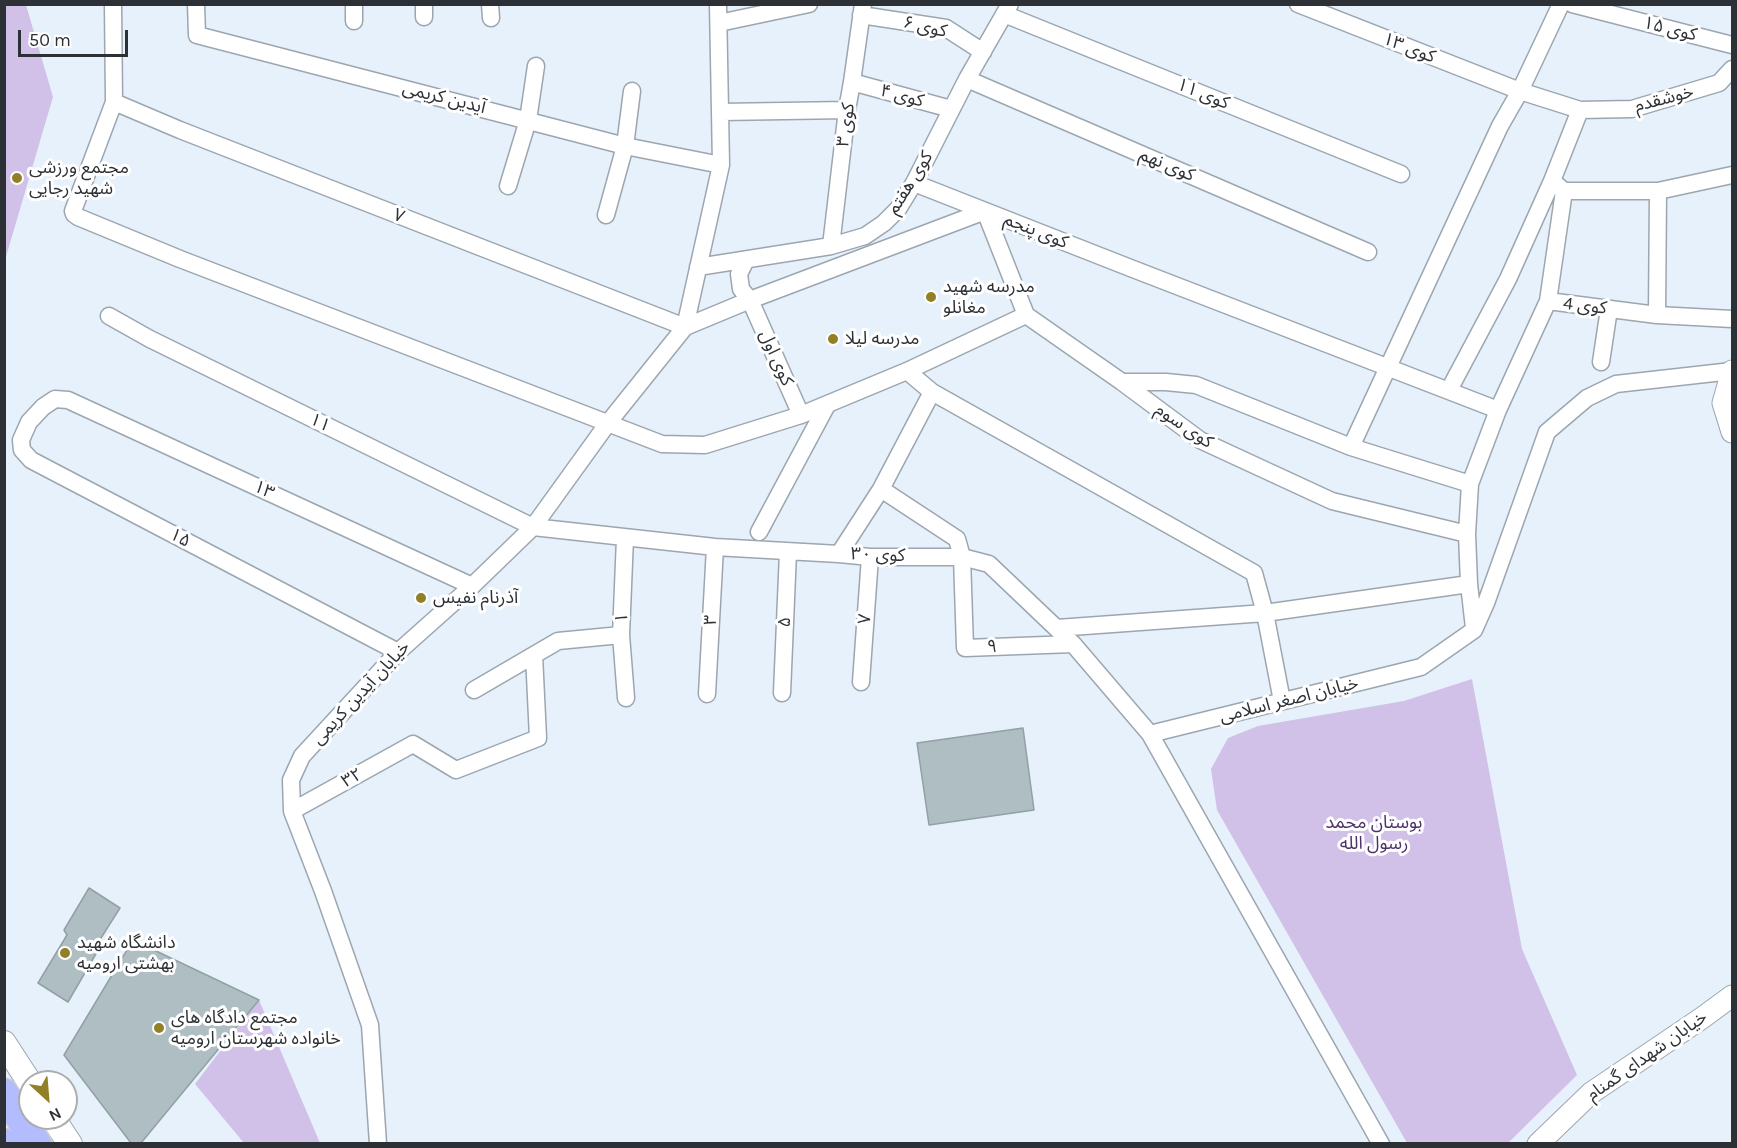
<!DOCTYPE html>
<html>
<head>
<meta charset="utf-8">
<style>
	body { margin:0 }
	#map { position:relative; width:1737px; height:1148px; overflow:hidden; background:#e6f1fb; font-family:Karla,sans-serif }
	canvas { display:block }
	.frame { position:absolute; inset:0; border:6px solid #2d3135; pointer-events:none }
	.north { position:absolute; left:18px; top:1070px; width:60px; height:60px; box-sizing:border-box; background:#fff; border:2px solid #abadae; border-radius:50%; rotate:154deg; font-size:16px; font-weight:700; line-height:24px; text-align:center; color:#2d3135 }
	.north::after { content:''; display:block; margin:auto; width:21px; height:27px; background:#927f27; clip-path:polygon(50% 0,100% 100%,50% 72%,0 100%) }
	.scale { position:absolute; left:18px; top:30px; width:110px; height:27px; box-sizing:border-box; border:3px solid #2d3135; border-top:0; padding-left:8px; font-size:18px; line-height:21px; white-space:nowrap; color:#2d3135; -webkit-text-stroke:4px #fff; paint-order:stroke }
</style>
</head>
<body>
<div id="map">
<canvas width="1737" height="1148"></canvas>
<div class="frame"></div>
<div class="north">N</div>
<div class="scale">50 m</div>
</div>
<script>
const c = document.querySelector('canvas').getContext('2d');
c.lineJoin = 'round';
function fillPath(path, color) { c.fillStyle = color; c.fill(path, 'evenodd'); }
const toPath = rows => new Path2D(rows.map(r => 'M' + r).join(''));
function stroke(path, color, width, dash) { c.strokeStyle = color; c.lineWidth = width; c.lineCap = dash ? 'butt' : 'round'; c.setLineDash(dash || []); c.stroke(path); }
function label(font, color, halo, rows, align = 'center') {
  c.font = font + ' Karla,"Noto Sans Arabic",sans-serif'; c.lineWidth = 6; c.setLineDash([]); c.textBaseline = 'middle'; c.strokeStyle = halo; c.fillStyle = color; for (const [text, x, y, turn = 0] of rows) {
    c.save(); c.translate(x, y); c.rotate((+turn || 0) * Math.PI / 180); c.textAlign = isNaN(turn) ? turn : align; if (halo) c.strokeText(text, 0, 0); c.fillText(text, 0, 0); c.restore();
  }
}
const green = toPath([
	[5,4,26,5,53,97,5,260],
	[1472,679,1522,949,1577,1075,1508,1143,1407,1143,1217,810,1211,769,1228,738,1258,726,1404,701],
	[259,1000,320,1143,244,1143,195,1084]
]);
const building = toPath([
	[1023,728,1034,810,929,825,917,743,1023,728],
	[89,888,120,908,94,949,97,952,68,1002,38,983,67,935,64,930,89,888],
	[133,940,259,1000,141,1143,131,1143,64,1055,133,940]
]);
const minor = toPath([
	[113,4,114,102,73,211,74,214,78,217,180,259,662,444,705,445,801,415,907,371,1026,315],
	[196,4,197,35,625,146,721,165],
	[354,4,354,21],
	[424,4,424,17],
	[490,4,491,18],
	[1298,4,1520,91,1580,110,1632,109,1719,83,1732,69],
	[1572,4,1732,45],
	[1004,14,1401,174],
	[861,15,946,28,983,52],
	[719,23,809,4],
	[967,79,1368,252],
	[852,82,951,109],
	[114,102,180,130,685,327],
	[721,112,847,110],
	[914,183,1133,269,1498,410],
	[1557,185,1564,191,1658,191,1732,175],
	[508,186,528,120,536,66],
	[1564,191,1548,301,1657,315,1732,319],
	[985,211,1026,315,1122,382,1200,440,1332,501,1467,534],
	[606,215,625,146,632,91],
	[831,246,847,110,852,82,863,4],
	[746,260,739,274,741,289,750,300,801,415],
	[698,267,831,246,865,236,884,223,898,209,914,183,967,79,1010,4],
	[1657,315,1658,191],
	[109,316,150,339,533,527,715,547,839,554,870,557,962,557,989,564,1073,644,1150,734],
	[685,327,750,300,985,211],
	[1601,362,1609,309],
	[1122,382,1166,382,1196,385,1351,447,1470,484,1498,410,1548,301],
	[1449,390,1508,279,1552,181,1580,110],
	[932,392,1254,573,1265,613,1282,701],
	[1351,447,1500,126,1520,91,1561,4],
	[881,489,957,539,962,557,965,648,1073,644],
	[759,532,827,405],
	[625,538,621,635,626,698],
	[839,554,881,489,932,392,907,371],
	[1469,584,1474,628],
	[1057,628,1265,613,1469,584,1467,534,1470,484],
	[398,652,31,460,22,450,21,440,29,422,43,407,55,399,68,400,472,586],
	[861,682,870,557],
	[474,690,558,641,621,635],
	[782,693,788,552],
	[707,694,715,547],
	[292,811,413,744,456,770,538,738,534,655],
	[378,1144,370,1025,323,891,292,811,291,780,302,756,398,652,472,586,533,527,608,423,685,327,721,165,718,4],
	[1381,1144,1150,734,1421,667,1474,630,1486,603,1547,432,1587,398,1616,384,1732,371]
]);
const tertiary = toPath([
	[1732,371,1723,403,1732,432],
	[1538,1144,1591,1093,1702,1018,1732,996]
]);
const secondary = toPath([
	[4,1043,30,1083],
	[53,1118,70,1144]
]);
const trunk = toPath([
	[4,1093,37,1144],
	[4,1143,5,1144]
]);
const markers = [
	[17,178,6,"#927f27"],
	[931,297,6,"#927f27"],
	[833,339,6,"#927f27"],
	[421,598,6,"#927f27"],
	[65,953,6,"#927f27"],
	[159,1028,6,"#927f27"]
];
const streetNames = [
	["کوی ۶",925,27,13],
	["کوی ۱۵",1670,29,14],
	["کوی ۱۳",1409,48,21],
	["کوی ۱۱",1203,94,22],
	["کوی ۴",902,96,15],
	["آیدین کریمی",444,98,14],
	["خوشقدم",1664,99,-15],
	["کوی ۳",846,125,-82],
	["کوی نهم",1167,165,23],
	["کوی هفتم",910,183,-58],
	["۷",399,216,21],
	["کوی پنجم",1036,231,22],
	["کوی 4",1585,306,7],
	["کوی اول",776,358,66],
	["۱۱",320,423,26],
	["کوی سوم",1184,426,34],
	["۱۳",264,490,25],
	["۱۵",180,538,28],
	["کوی ۳۰",878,555,2],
	["۱",622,618,-88],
	["۷",865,619,-86],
	["۳",711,620,-87],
	["۵",785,622,-87],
	["۹",992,647,-2],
	["خیابان آیدین کریمی",361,693,-47],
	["خیابان اصغر اسلامی",1289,700,-14],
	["۳۲",352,778,-29],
	["خیابان شهدای گمنام",1647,1056,-35]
];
const poiNames = [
	["مجتمع ورزشی",29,168],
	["شهید رجایی",29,189],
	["مدرسه شهید",943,287],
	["مغانلو",943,308],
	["مدرسه لیلا",845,339],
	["آذرنام نفیس",433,598],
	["دانشگاه شهید",77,943],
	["بهشتی ارومیه",77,964],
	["مجتمع دادگاه های",171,1018],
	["خانواده شهرستان ارومیه",171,1039]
];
const parkNames = [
	["بوستان محمد",1374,823],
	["رسول الله",1374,844]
];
fillPath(green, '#d1c0e7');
fillPath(building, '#afbec3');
stroke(building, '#92a0a4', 1.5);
stroke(minor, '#9ca6af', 19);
stroke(tertiary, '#9ca6af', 23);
stroke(secondary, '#9ca6af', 26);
stroke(trunk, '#cdcecf', 31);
stroke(minor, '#fff', 16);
stroke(tertiary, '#fff', 21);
stroke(secondary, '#fff', 24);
stroke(trunk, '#b2bcfe', 28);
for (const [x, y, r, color] of markers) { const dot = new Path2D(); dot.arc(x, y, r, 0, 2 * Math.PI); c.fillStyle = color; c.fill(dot); stroke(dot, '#fff', 2); }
label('18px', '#2d3135', '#fff', streetNames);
label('18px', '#2d3135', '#fff', poiNames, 'left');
label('18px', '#4d3168', '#fff', parkNames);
</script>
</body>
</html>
